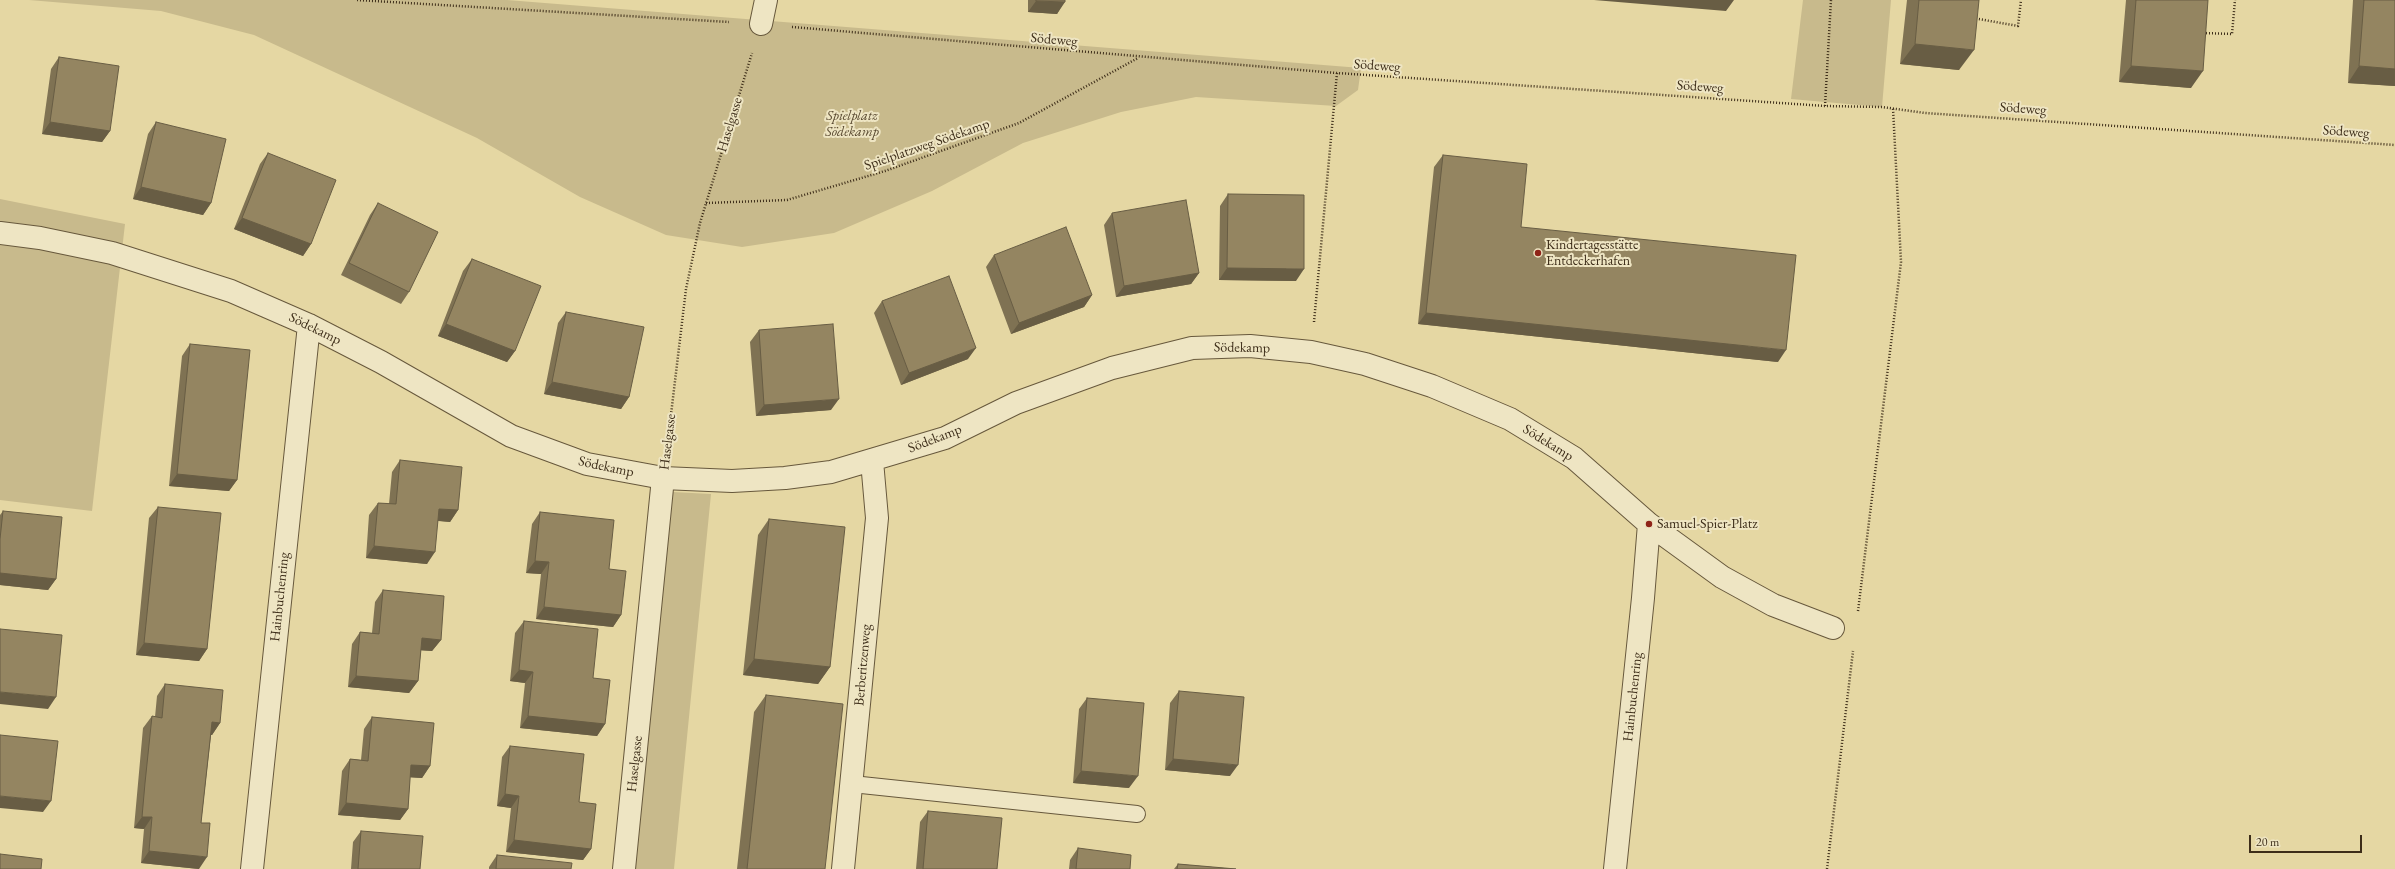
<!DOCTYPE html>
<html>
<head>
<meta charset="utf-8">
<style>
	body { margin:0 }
	#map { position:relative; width:2395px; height:869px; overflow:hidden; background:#e5d7a3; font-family:"EB Garamond",serif }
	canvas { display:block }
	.scale { position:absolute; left:2249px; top:835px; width:113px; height:18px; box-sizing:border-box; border:2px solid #3d2d19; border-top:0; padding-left:5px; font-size:12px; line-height:14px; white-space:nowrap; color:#3d2d19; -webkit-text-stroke:3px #eee5c3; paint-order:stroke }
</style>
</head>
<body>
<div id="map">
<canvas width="2395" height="869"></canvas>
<div class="scale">20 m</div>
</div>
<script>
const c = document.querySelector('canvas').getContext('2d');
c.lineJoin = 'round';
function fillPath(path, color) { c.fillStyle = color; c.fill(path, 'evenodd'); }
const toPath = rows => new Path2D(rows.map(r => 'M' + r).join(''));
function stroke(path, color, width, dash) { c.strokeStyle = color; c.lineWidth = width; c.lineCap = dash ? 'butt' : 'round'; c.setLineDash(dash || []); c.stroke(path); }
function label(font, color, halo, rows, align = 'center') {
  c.font = font + ' "EB Garamond",serif'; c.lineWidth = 4; c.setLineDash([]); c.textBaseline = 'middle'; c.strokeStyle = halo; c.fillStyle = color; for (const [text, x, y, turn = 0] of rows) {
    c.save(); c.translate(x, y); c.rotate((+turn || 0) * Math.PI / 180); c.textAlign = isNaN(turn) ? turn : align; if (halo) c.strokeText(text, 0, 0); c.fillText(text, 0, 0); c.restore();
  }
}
const green = toPath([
	[29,0,507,0,1361,68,1358,90,1336,106,1196,97,1121,112,1023,143,932,191,834,233,742,247,666,235,580,197,477,138,254,35,161,11],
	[1803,0,1891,0,1882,107,1791,99],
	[0,199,125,224,92,511,0,500],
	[673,492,711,494,674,869,632,869]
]);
const path = toPath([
	[357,0,729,22],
	[1973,18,2018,26,2021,0],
	[792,27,1337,73,1825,106,1882,107,1925,113,2395,145],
	[2203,33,2232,34,2235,0],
	[1825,106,1831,0],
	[706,203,787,200,885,171,1019,123,1138,58],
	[1314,322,1337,73],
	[667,448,686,289,700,223,752,53],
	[1858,611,1901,262,1893,108],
	[1827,869,1853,651]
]);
const lane = toPath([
	[852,784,1137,814]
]);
const street = toPath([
	[761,24,766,0],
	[0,233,40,238,112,253,231,291,309,325,381,362,511,436,587,464,663,478,732,481,785,478,831,472,945,438,1016,403,1112,368,1192,348,1250,346,1311,352,1365,364,1432,386,1510,419,1574,458,1649,524,1722,577,1773,605,1833,628],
	[252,869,309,325],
	[624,869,663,478],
	[843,869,877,518,872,461],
	[1615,869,1643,598,1649,524]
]);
const wall = toPath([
	[1028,0,1065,0,1057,14,1028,12],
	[1907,0,1979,0,1959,70,1900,64],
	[2126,0,2208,0,2191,88,2119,82],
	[2353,0,2395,0,2395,86,2348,83],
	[59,57,110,131,102,142,42,134,51,69],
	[156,122,211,203,203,215,133,199,148,134],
	[268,153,311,244,303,256,234,229,260,164],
	[1443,155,1521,227,1778,362,1418,324,1434,167],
	[1228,194,1296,281,1219,280,1220,206],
	[378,203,409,292,401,304,341,275,370,215],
	[1112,213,1199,273,1191,284,1116,297,1104,225],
	[994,255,1092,295,1084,307,1011,334,986,267],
	[472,259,515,351,507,362,438,336,463,271],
	[882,301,968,359,901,385,874,313],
	[566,312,629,397,621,409,544,394,558,323],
	[759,330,831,410,756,416,750,342],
	[190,344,237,480,229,491,169,486,182,356],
	[400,460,458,510,450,522,438,521,427,564,366,558,369,515,378,503,389,504,392,472],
	[158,507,207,649,199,661,136,655,149,518],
	[3,511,56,579,48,590,0,585,0,515],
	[540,512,609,569,621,615,613,627,536,619,541,574,526,573,532,524],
	[769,519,830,667,818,684,743,675,758,535],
	[383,590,441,640,432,651,421,650,418,681,409,693,348,687,352,644,360,632,372,633,375,602],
	[524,621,593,678,605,724,597,736,520,728,525,683,510,681,515,633],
	[165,684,220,723,212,735,211,735,201,823,199,869,141,863,144,829,134,828,143,728,152,716,155,717,157,696],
	[1179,691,1230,776,1165,770,1170,703],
	[766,695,825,869,737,869,754,712],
	[1087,698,1129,788,1073,783,1079,709],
	[372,717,430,766,422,778,410,777,408,809,400,820,338,815,342,771,350,759,361,760,364,729],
	[510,746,579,802,591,849,583,860,506,852,511,808,497,806,502,757],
	[928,811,997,869,916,869,920,822],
	[361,831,420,869,351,869,353,842],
	[1078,848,1130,869,1069,869,1070,860],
	[497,855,571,869,489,869,489,867],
	[1178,864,1236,869,1174,869]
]);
const shadedWall = toPath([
	[1594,0,1734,0,1726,11],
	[1036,1,1065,2,1057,14,1028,12],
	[1915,44,1974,50,1959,70,1900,64],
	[2131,66,2203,71,2191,88,2119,82],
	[2359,66,2395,69,2395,86,2348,83],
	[50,122,110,131,102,142,42,134],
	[141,187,211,203,203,215,133,199],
	[242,218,311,244,303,256,234,229],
	[1227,268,1304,269,1296,281,1219,280],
	[1199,273,1191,284,1116,297,1124,286],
	[1092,295,1084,307,1011,334,1019,323],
	[1426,313,1786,350,1778,362,1418,324],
	[446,324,515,351,507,362,438,336],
	[976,348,968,359,901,385,909,373],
	[552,382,629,397,621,409,544,394],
	[839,399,831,410,756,416,764,405],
	[177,474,237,480,229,491,169,486],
	[439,509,458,510,450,522,431,520],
	[374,546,435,552,427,564,366,558],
	[535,561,549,562,541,574,526,573],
	[0,573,56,579,48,590,0,585],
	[544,607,621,615,613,627,536,619],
	[422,638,441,640,432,651,414,650],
	[144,643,207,649,199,661,136,655],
	[754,659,830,667,818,684,743,675],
	[519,670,533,672,525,683,510,681],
	[356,676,418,681,409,693,348,687],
	[0,692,56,697,48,709,0,704],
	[528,716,605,724,597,736,520,728],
	[212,722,220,723,212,735,204,734],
	[1173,759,1238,765,1230,776,1165,770],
	[411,765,430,766,422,778,403,777],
	[1081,771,1138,776,1129,788,1073,783],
	[505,794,519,796,511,808,497,806],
	[0,796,51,801,43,812,0,808],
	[346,803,408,809,400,820,338,815],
	[142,817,152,817,144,829,134,828],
	[514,840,591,849,583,860,506,852],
	[149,851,207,857,199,869,141,863]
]);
const building = toPath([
	[1036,0,1065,0,1065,2,1036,1,1036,0],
	[1919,0,1979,0,1974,50,1915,44,1919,0],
	[2136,0,2208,0,2203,71,2131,66,2136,0],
	[2364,0,2395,0,2395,69,2359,66,2364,0],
	[59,57,119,66,110,131,50,122,59,57],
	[156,122,226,139,211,203,141,187,156,122],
	[268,153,336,180,311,244,242,218,268,153],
	[1443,155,1527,164,1521,227,1796,255,1786,350,1426,313,1443,155],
	[1228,194,1304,195,1304,269,1227,268,1228,194],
	[1186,200,1199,273,1124,286,1112,213,1186,200],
	[378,203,438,232,409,292,349,263,378,203],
	[1066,227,1092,295,1019,323,994,255,1066,227],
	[472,259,541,286,515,351,446,324,472,259],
	[949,276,976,348,909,373,882,301,949,276],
	[566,312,644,327,629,397,552,382,566,312],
	[833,324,839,399,764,405,759,330,833,324],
	[190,344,250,350,237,480,177,474,190,344],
	[400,460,462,467,458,510,439,509,435,552,374,546,378,503,396,504,400,460],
	[158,507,221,513,207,649,144,643,158,507],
	[3,511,62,517,56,579,0,573,0,539,3,511],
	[540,512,614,520,609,569,626,571,621,615,544,607,549,562,535,561,540,512],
	[769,519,845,527,830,667,754,659,769,519],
	[383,590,444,596,441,640,422,638,418,681,356,676,360,632,379,634,383,590],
	[524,621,598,629,593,678,610,680,605,724,528,716,533,672,519,670,524,621],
	[0,629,62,635,56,697,0,692,0,629],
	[165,684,223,690,220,723,212,722,201,823,210,823,207,857,149,851,152,817,142,817,145,783,152,716,162,718,165,684],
	[1179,691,1244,697,1238,765,1173,759,1179,691],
	[766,695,843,704,825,869,747,869,766,695],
	[1087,698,1144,703,1138,776,1081,771,1087,698],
	[372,717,434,723,430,766,411,765,408,809,346,803,350,759,368,761,372,717],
	[0,735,58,741,51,801,0,796,0,735],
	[510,746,584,754,579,802,596,804,591,849,514,840,519,796,505,794,510,746],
	[928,811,1002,818,997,869,923,869,928,811],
	[361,831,423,836,420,869,358,869,361,831],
	[1078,848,1131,855,1130,869,1076,869,1078,848],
	[0,854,42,859,41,869,0,869,0,854],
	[497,855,572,863,571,869,496,869,497,855],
	[1178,864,1236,869,1177,869,1178,864]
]);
const markers = [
	[1538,253,4,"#8f2418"],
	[1649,524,4,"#8f2418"]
];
const streetNames = [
	["Södeweg",1054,40,5],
	["Södeweg",1377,66,4],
	["Södeweg",1700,87,4],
	["Södeweg",2023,109,4],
	["Haselgasse",730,125,-73],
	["Södeweg",2346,132,4],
	["Spielplatzweg Södekamp",927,145,-19],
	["Södekamp",315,329,26],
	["Södekamp",1242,348,1],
	["Södekamp",935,439,-21],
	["Haselgasse",668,442,-83],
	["Södekamp",1548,443,32],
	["Södekamp",606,467,12],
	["Hainbuchenring",280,597,-84],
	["Berberitzenweg",863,665,-85],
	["Hainbuchenring",1633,697,-84],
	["Haselgasse",635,764,-84]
];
const parkNames = [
	["Spielplatz",852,116],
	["Södekamp",852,132]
];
const poiNames = [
	["Kindertagesstätte",1546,245],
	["Entdeckerhafen",1546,261],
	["Samuel-Spier-Platz",1657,524]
];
fillPath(green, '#c8ba8c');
stroke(lane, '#67583c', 18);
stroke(street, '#67583c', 24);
stroke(path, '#3d2d19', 2.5, [1, 2]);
stroke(lane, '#eee5c3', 16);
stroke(street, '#eee5c3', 22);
fillPath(wall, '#7f7253');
fillPath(shadedWall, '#685d44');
fillPath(building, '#948561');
stroke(building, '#685d44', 1);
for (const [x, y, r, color] of markers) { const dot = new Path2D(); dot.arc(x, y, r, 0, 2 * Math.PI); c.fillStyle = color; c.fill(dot); stroke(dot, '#eee5c3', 1.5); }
label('14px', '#3d2d19', '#eee5c3', streetNames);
label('italic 14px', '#594930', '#eee5c3', parkNames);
label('14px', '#3d2d19', '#eee5c3', poiNames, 'left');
</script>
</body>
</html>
